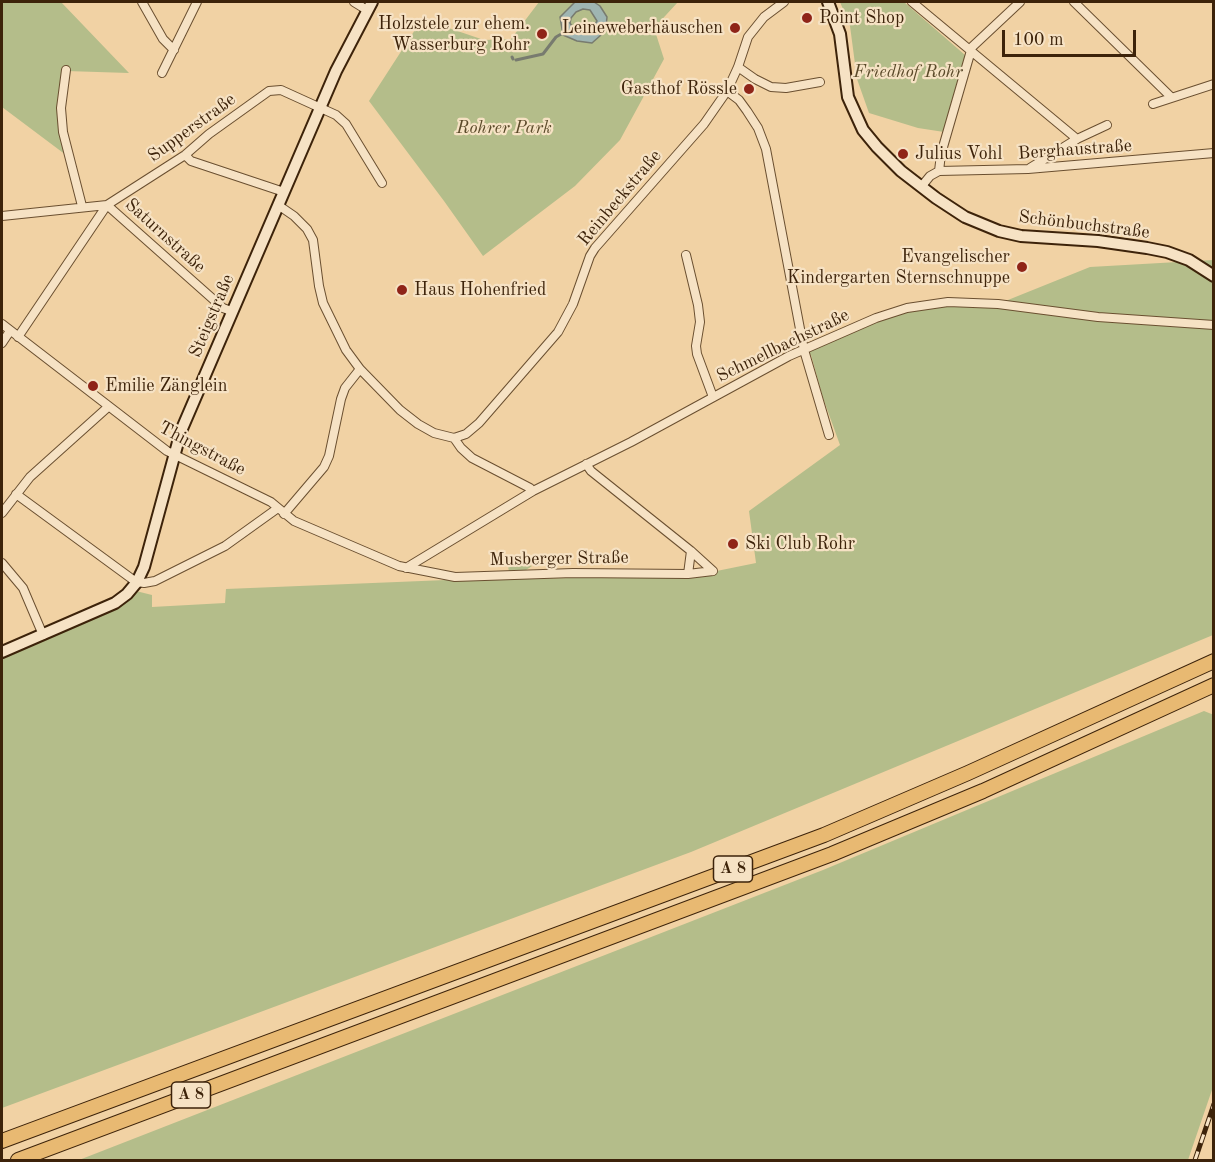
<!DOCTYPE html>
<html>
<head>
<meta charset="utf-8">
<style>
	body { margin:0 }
	#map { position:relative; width:1215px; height:1162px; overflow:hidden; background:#f1d2a4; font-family:"Old Standard TT",serif }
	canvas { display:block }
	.frame { position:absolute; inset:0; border:3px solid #3d230a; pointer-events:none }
	.scale { position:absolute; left:1002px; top:30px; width:134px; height:27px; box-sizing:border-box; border:3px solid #3d230a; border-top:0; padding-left:8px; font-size:18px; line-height:21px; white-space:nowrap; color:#3d230a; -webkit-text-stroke:4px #f6e2c4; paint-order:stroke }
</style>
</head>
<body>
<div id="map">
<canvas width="1215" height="1162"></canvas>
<div class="frame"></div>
<div class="scale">100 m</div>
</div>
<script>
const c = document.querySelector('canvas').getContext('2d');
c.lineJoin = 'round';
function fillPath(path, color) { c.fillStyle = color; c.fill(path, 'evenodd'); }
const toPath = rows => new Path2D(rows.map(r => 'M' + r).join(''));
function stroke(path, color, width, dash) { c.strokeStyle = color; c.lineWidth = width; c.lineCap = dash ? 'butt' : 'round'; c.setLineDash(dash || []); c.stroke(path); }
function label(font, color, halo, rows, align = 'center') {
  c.font = font + ' "Old Standard TT",serif'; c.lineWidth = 4.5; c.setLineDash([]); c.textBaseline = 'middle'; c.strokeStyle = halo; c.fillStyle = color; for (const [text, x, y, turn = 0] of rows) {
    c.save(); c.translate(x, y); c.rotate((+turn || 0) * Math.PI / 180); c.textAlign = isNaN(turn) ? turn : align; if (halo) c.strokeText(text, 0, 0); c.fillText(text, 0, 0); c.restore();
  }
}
const green = toPath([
	[2,2,61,2,129,73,66,71,61,108,70,158,2,107],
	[539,2,678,2,654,28,664,59,620,140,575,186,483,256,444,201,369,101,422,19,484,40,511,39],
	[840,2,904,2,965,55,944,132,918,128,869,113,857,79,850,26],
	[1213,260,1213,635,691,852,2,1108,2,657,113,609,136,591,152,595,152,607,225,603,226,589,446,580,692,576,756,563,749,511,840,445,823,398,811,355,804,350,876,318,927,304,998,304,1090,267],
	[516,564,525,564,532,566,523,572,509,572,508,566],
	[1204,711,1214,715,1214,1084,1188,1160,79,1160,823,870]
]);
const water = toPath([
	[575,2,594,2,600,6,607,17,606,27,601,35,592,43,577,41,563,35,560,17,575,2],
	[583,9,590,10,597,21,590,31,584,33,573,28,570,23,571,18,576,12,583,9]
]);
const stream = toPath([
	[512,57,513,59],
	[516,60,543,54,556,37,563,33]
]);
const street = toPath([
	[142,2,163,39,174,50],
	[354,2,367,10],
	[912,2,1077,139],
	[1074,2,1171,97],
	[738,67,755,79,771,87,786,88,820,82],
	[66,70,61,108,63,132,82,206],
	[162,73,197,2],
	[727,91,739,100,747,111,758,128,766,149,804,350,829,435],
	[1153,104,1214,84],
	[185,155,191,161,284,192],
	[1030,168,1077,139,1107,125],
	[939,171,1028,169,1214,153],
	[939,171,941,154,972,47,1020,2],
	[921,187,930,176,939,171],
	[278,205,294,216,307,229,313,240,319,286,323,303,346,350,360,369,400,410,418,424,434,433,454,438,461,448,472,458,530,488,533,491],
	[2,216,107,205,185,155,209,134,269,91,281,90,336,115,346,124,382,183],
	[686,255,698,305,700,322,696,346,697,354,713,397],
	[2,324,167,451,271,502,294,521,399,566,455,577,573,573,688,574,713,571],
	[18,337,107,205,223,308,231,311],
	[2,343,10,331],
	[454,438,466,434,479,423,558,332,573,304,590,256,595,248,704,124,727,91,738,67,748,37,764,17,784,2],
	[586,464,591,471,691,551,713,571],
	[16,494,132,579,137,582,144,583,155,581,225,546,278,508],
	[2,513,30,477,108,407],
	[284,514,324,467,329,456,341,399,345,388,360,369],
	[2,563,23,588,43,635],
	[406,568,533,491,631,442,789,356,876,318,907,308,948,302,998,304,1098,317,1214,325],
	[688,574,691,551]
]);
const secondary = toPath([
	[828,2,840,34,848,97,863,130,877,147,901,171,936,198,965,217,999,231,1021,236,1098,241,1147,248,1167,252,1189,260,1214,276],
	[2,652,115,603,127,594,137,582,144,567,181,431,336,71,372,2]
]);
const highway = toPath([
	[2,1141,824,835,968,773,1214,661],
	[18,1160,832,854,983,791,1214,685]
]);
const rail = toPath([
	[1195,1160,1214,1104]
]);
const markers = [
	[807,18,6,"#8f2418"],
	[735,28,6,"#8f2418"],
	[542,34,6,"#8f2418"],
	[749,89,6,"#8f2418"],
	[903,154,6,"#8f2418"],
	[1022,267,6,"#8f2418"],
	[402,290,6,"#8f2418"],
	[93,386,6,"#8f2418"],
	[733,544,6,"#8f2418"]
];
const shields = [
	[733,869,39],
	[191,1095,39]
];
const shieldNames = [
	["A 8",733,869],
	["A 8",191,1095]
];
const poiNames = [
	["Point Shop",819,18],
	["Holzstele zur ehem.",530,24,"right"],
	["Wasserburg Rohr",530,45,"right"],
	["Leineweberhäuschen",723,28,"right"],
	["Gasthof Rössle",737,89,"right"],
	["Julius Vohl",915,154],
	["Evangelischer",1010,257,"right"],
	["Kindergarten Sternschnuppe",1010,278,"right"],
	["Haus Hohenfried",414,290],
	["Emilie Zänglein",105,386],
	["Ski Club Rohr",745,544]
];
const parkNames = [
	["Friedhof Rohr",908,72],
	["Rohrer Park",504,128]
];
const streetNames = [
	["Supperstraße",192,128,-36],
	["Berghaustraße",1075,150,-4],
	["Reinbeckstraße",620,198,-50],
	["Schönbuchstraße",1084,225,7],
	["Saturnstraße",165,236,42],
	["Steigstraße",212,316,-67],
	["Schmellbachstraße",783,346,-26],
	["Thingstraße",202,449,28],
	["Musberger Straße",559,559,-1]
];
fillPath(green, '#b4bd8a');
fillPath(water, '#9fb5b2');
stroke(water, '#787b6f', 1.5);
stroke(stream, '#787b6f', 3);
stroke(street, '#6a4f30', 10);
stroke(secondary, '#3d230a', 14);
stroke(highway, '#3d230a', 16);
stroke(street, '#f6e2c4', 8);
stroke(secondary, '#f6e2c4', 10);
stroke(highway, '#e8b972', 14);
stroke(rail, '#3d230a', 5);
stroke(rail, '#f6e2c4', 3, [9]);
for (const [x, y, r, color] of markers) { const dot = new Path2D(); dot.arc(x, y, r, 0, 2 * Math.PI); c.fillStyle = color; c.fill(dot); stroke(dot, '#f6e2c4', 2); }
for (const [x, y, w] of shields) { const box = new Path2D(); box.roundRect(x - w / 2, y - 13, w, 26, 4.5); c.fillStyle = '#f6e2c4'; c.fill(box); stroke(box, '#3d230a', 1.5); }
label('bold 16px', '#3d230a', null, shieldNames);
label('18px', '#3d230a', '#f6e2c4', poiNames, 'left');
label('italic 18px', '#5b4a2a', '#f6e2c4', parkNames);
label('18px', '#3d230a', '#f6e2c4', streetNames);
</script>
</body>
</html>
